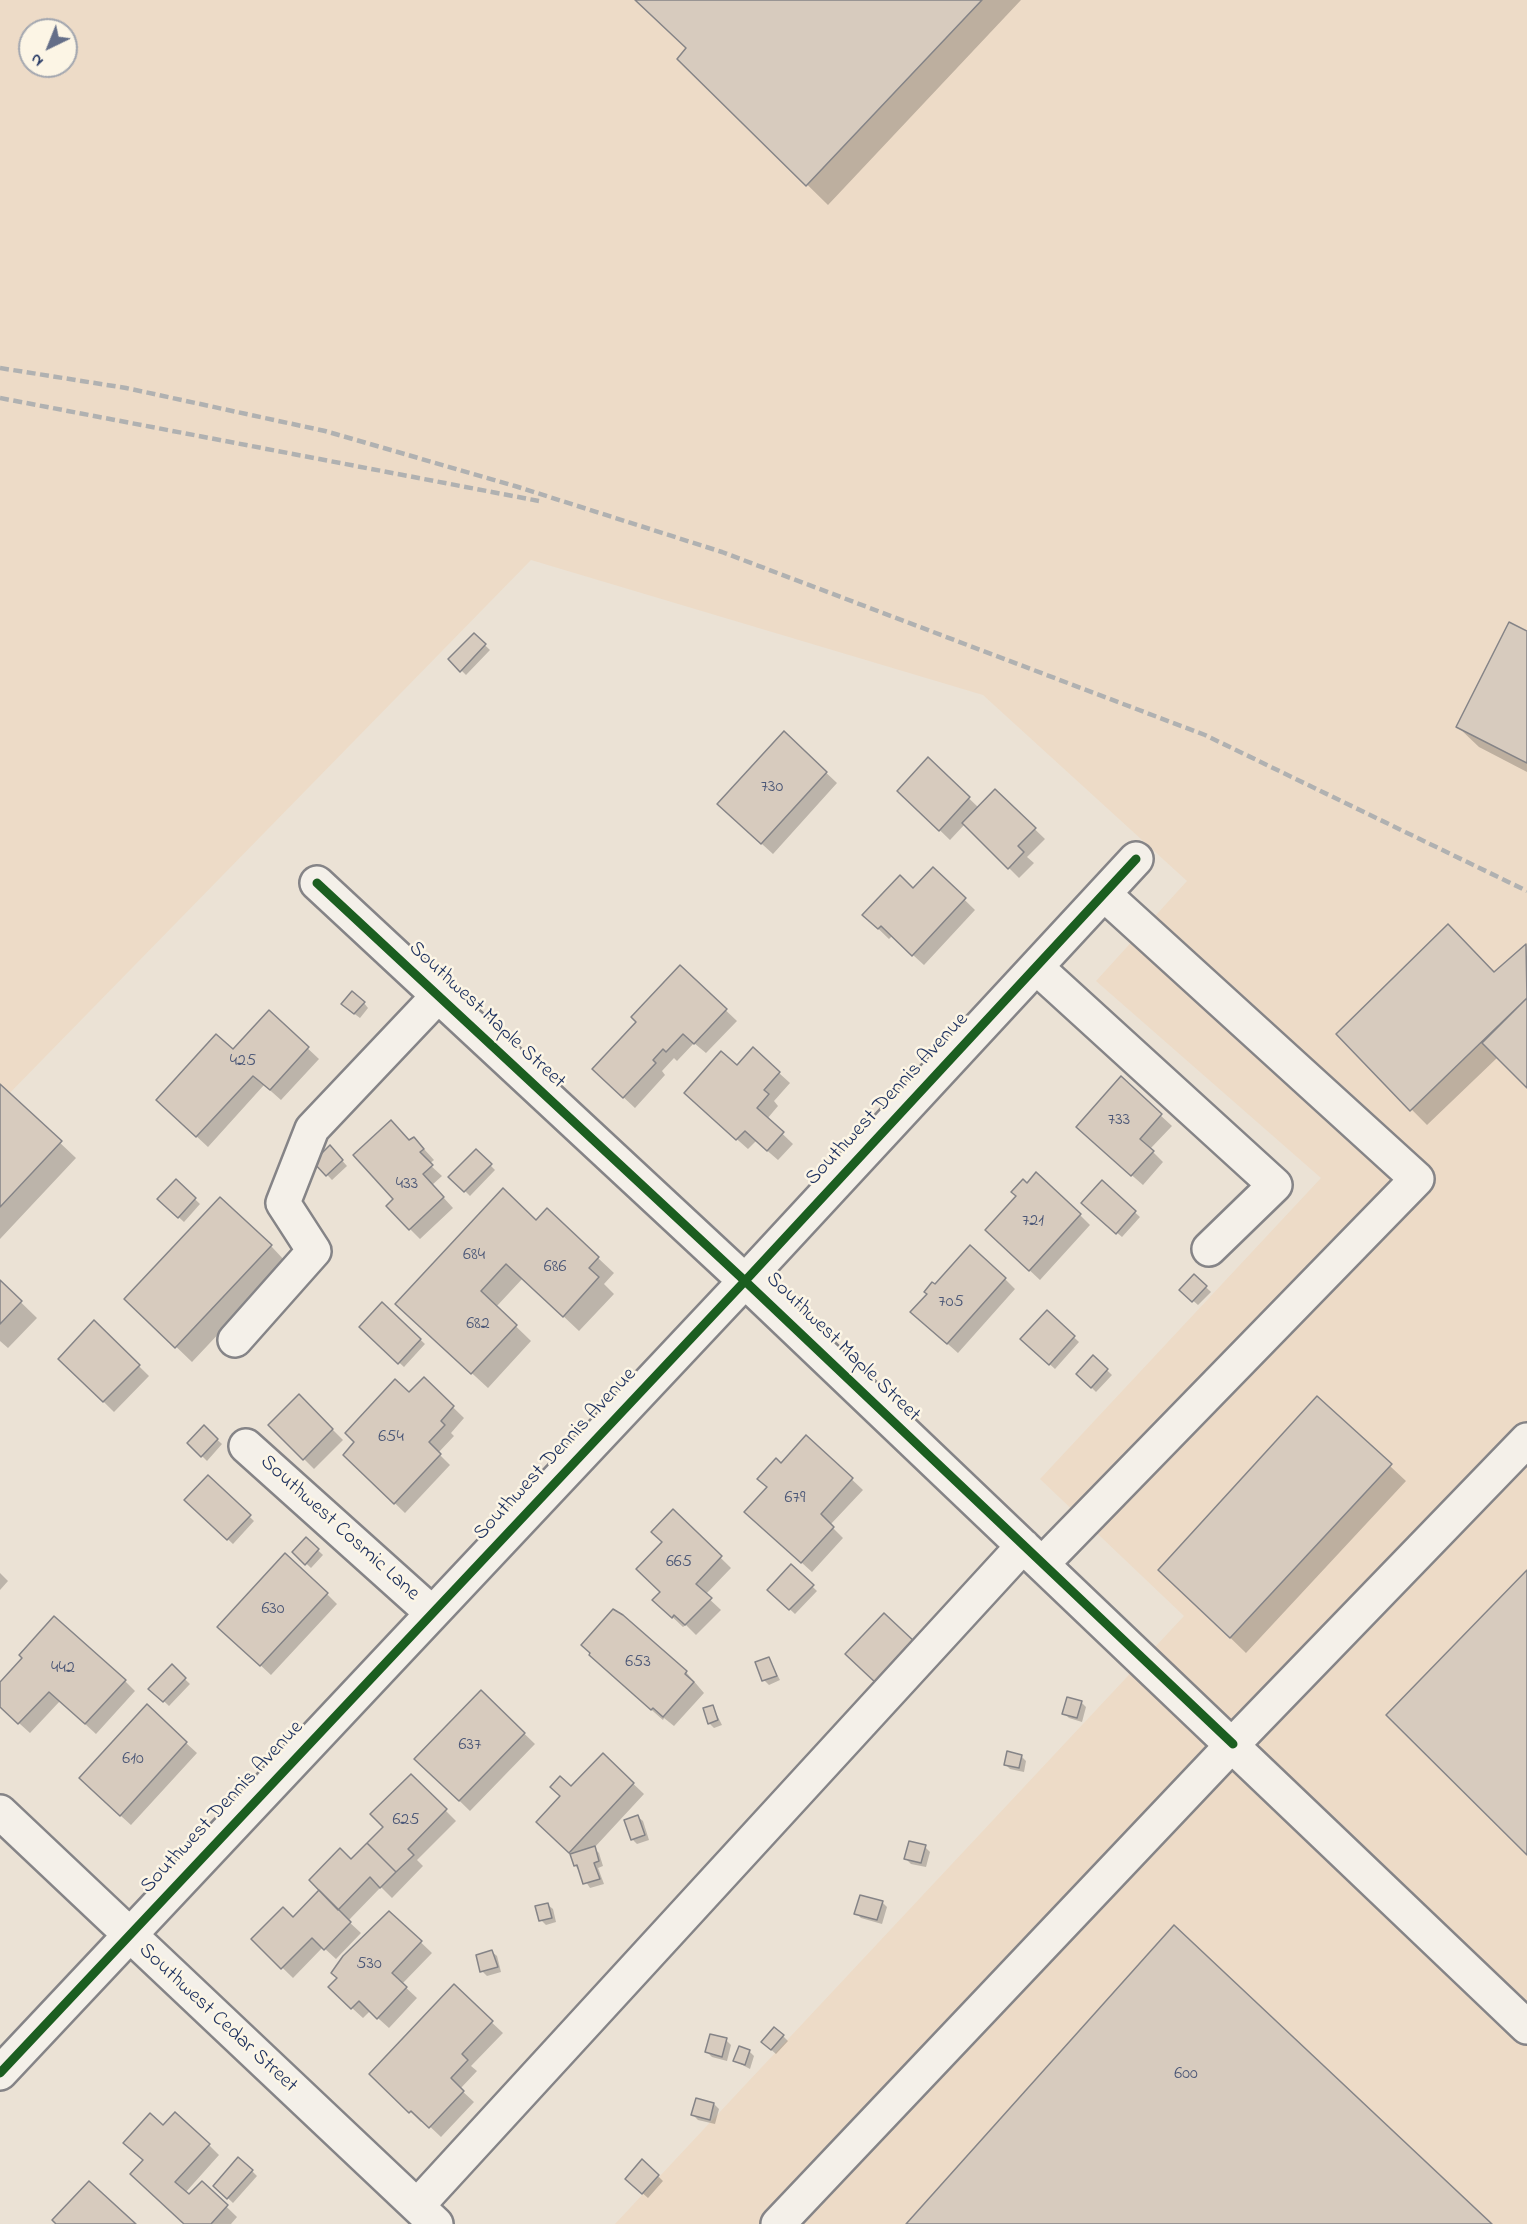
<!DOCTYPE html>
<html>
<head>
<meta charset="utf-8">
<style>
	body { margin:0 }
	#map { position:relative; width:1527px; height:2224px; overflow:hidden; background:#ebe2d5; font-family:"Indie Flower",sans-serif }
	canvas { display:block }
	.north { position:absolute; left:18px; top:18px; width:60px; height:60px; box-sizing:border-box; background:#fcf5e5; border:2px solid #a2a6af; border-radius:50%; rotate:223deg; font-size:16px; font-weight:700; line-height:24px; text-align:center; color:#1b2f5e }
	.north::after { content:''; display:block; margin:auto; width:21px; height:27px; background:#646e88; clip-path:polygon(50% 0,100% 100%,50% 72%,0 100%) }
</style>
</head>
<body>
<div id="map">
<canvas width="1527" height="2224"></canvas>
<div class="north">N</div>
</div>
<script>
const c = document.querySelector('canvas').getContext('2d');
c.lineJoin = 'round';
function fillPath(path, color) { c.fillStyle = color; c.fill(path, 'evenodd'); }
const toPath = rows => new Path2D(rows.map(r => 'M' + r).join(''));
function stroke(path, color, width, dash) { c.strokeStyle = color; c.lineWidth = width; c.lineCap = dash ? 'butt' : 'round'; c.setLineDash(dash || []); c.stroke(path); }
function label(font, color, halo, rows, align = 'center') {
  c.font = font + ' "Indie Flower",sans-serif'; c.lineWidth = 5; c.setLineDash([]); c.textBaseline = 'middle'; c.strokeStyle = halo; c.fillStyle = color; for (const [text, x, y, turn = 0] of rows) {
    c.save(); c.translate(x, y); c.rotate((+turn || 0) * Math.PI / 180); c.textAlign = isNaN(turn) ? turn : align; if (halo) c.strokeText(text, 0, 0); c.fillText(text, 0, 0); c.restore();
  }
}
const built = toPath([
	[0,0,1527,0,1527,2224,615,2224,1184,1616,1040,1479,1321,1178,1096,981,1187,881,983,695,531,560,0,1103],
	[30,30,66,30,66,66,30,66]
]);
const shadow = toPath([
	[635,0,1021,0,828,205,679,59,687,48],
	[1527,633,1527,772,1479,747,1458,727],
	[474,635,490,650,466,675,450,659],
	[784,733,837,783,773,854,730,815],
	[928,759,979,808,995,791,1045,839,1027,857,1034,863,1019,878,965,824,950,840,899,791],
	[933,869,975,910,924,965,892,936,889,939,864,915,913,890],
	[1526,946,1527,1086,1498,1057,1427,1125,1338,1035,1495,974],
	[680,967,737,1021,706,1053,694,1043,677,1061,674,1058,662,1071,665,1075,635,1108,605,1080],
	[364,1003,368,1008,360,1018,348,1009],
	[269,1012,319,1059,281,1100,264,1085,208,1147,168,1110,233,1051],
	[779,1073,790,1083,774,1101,778,1106,767,1119,793,1144,778,1160,756,1141,748,1149,696,1103],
	[1121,1079,1172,1126,1150,1149,1163,1162,1143,1185,1088,1137],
	[0,1086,76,1158,0,1239],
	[410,1142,424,1149,434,1160,429,1164,442,1176,432,1185,453,1208,420,1239,410,1229,395,1199],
	[330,1147,347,1166,332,1180,315,1162],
	[476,1151,495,1170,470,1196,451,1177],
	[176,1181,200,1204,184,1222,159,1199],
	[1102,1182,1140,1217,1122,1237,1088,1208],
	[1018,1196,1080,1215,1090,1225,1040,1280,997,1240],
	[536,1222,598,1258,614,1273,604,1284,614,1294,579,1331,523,1278,496,1307,531,1341,488,1388,413,1319],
	[271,1246,286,1262,192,1362,142,1314],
	[1194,1276,1211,1292,1198,1305,1181,1290],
	[1005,1279,1015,1289,958,1353,923,1322,935,1286],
	[0,1282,37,1318,8,1348,0,1341],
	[382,1304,425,1344,404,1367,361,1327],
	[1047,1312,1079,1342,1055,1369,1022,1339],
	[94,1322,149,1376,114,1412,60,1359],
	[1093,1357,1112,1375,1096,1392,1078,1374],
	[424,1379,464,1418,451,1433,454,1436,438,1453,450,1465,405,1513,345,1455],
	[299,1396,343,1440,314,1469,270,1425],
	[1317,1398,1406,1481,1246,1653,1176,1585],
	[204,1428,222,1444,207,1461,189,1443],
	[807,1437,863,1490,830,1525,843,1538,812,1572,757,1522,769,1488,782,1465],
	[208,1477,254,1521,233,1544,186,1500],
	[673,1511,731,1568,705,1595,721,1610,696,1635,686,1625,683,1627,665,1610,662,1592],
	[306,1539,323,1555,311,1568,294,1552],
	[791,1566,817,1591,795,1614,769,1590],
	[0,1573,8,1581,0,1590],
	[327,1594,337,1604,271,1675,230,1637],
	[769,1659,780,1680,769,1685,764,1680],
	[601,1665,686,1672,704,1693,674,1726,664,1718,663,1720],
	[172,1667,190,1684,169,1706,151,1689],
	[125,1681,135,1691,96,1734,60,1701,30,1733,0,1706,0,1685],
	[481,1692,535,1744,470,1811,416,1759],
	[1081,1702,1086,1707,1082,1722,1069,1718,1064,1713],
	[713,1707,722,1725,714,1728,709,1723],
	[186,1743,197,1753,131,1825,91,1789],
	[603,1755,644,1794,594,1848,599,1853,603,1866,598,1868,604,1884,590,1888,575,1865,572,1854,548,1832,571,1789],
	[1021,1756,1026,1761,1024,1772,1010,1769,1005,1764],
	[411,1776,456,1821,417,1860,423,1866,392,1898,381,1887,348,1921,361,1933,336,1959,323,1947,293,1978,253,1939,293,1919,385,1827],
	[638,1817,643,1821,649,1840,637,1844,632,1839],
	[925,1847,930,1852,926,1867,911,1864,906,1859],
	[882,1902,887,1907,882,1924,861,1918,856,1913],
	[548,1905,553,1909,556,1922,546,1925,541,1920],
	[390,1913,432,1953,402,1984,417,1998,389,2028,370,2011,363,2018,340,1997],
	[492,1952,497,1956,501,1972,487,1976,482,1971],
	[454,1987,503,2033,471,2066,477,2071,460,2089,474,2102,441,2137,423,2120,421,2122,371,2074],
	[783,2036,788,2041,776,2054,768,2047],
	[726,2040,731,2045,727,2061,712,2057,707,2052],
	[749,2051,754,2056,750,2069,735,2061],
	[714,2104,719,2109,715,2124,698,2120,693,2115],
	[163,2127,209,2145,219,2155,185,2193,189,2196,202,2183,237,2217,231,2224,185,2224,144,2160],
	[252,2171,257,2176,233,2203,215,2186],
	[658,2176,663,2181,648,2198,632,2184]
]);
const building = toPath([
	[635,0,982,0,806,186,677,59,686,48,635,0],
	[1509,622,1527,631,1527,763,1456,727,1509,622],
	[474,633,486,644,460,672,448,659,474,633],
	[784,731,827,772,761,844,717,804,784,731],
	[928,757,970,797,939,831,897,791,928,757],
	[995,789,1036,828,1018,846,1024,852,1008,869,962,823,995,789],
	[933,867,966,898,912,956,881,926,878,929,862,915,900,875,913,888,933,867],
	[1448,924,1494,972,1526,944,1527,998,1410,1111,1336,1034,1448,924],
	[680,965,727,1009,694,1044,683,1034,666,1052,663,1049,653,1060,656,1063,623,1098,592,1069,636,1022,631,1017,680,965],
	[352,991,365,1002,354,1014,341,1004,352,991],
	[1527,998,1527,1088,1482,1043,1527,998],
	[269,1010,309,1047,270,1090,253,1076,196,1137,156,1100,216,1034,233,1049,269,1010],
	[753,1047,780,1072,764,1090,769,1094,757,1108,784,1132,767,1151,745,1131,736,1140,684,1093,721,1051,737,1065,753,1047],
	[1121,1076,1162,1114,1140,1139,1154,1151,1131,1176,1076,1127,1121,1076],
	[0,1084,62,1141,0,1207,0,1084],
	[391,1120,409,1140,414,1137,424,1149,420,1152,433,1165,423,1174,444,1197,409,1230,386,1206,393,1199,353,1155,391,1120],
	[330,1145,343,1160,326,1176,313,1162,330,1145],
	[476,1149,492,1164,464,1192,448,1177,476,1149],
	[1036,1172,1081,1214,1029,1271,985,1230,1016,1196,1011,1192,1023,1179,1027,1183,1036,1172],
	[176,1179,196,1198,178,1218,157,1199,176,1179],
	[1102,1180,1136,1211,1116,1234,1081,1203,1102,1180],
	[503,1188,536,1220,547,1208,599,1257,589,1268,599,1277,563,1317,506,1264,481,1291,517,1325,471,1374,395,1304,503,1188],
	[220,1197,272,1245,175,1348,124,1299,220,1197],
	[970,1245,1006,1278,947,1344,910,1312,927,1294,924,1292,932,1282,935,1284,970,1245],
	[1194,1274,1207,1286,1192,1302,1179,1290,1194,1274],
	[0,1280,22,1301,0,1324,0,1280],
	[382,1302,421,1339,398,1364,359,1327,382,1302],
	[1047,1310,1075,1336,1049,1365,1020,1339,1047,1310],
	[94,1320,140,1365,103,1402,58,1359,94,1320],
	[1093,1355,1108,1369,1091,1388,1076,1374,1093,1355],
	[424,1377,454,1406,441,1421,445,1425,429,1442,441,1454,394,1504,343,1455,354,1442,345,1433,395,1379,409,1392,424,1377],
	[299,1394,333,1429,303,1460,268,1425,299,1394],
	[1317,1396,1392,1464,1230,1638,1158,1570,1317,1396],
	[204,1425,218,1439,201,1457,187,1443,204,1425],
	[806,1435,853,1478,821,1514,834,1527,801,1563,744,1512,767,1487,757,1479,776,1458,781,1463,806,1435],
	[208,1475,251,1515,227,1540,184,1500,208,1475],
	[673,1509,722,1556,696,1584,712,1598,685,1625,674,1615,672,1618,652,1600,660,1592,636,1569,662,1542,651,1532,673,1509],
	[306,1537,319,1549,305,1565,292,1552,306,1537],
	[285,1553,328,1593,260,1666,217,1627,285,1553],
	[791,1564,814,1585,789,1610,767,1590,791,1564],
	[1527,1570,1527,1855,1386,1715,1527,1570],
	[613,1609,623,1615,687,1671,685,1674,694,1682,663,1717,653,1708,651,1710,589,1655,590,1653,581,1645,613,1609],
	[884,1613,916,1643,877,1684,845,1654,884,1613],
	[54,1616,126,1680,85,1724,49,1692,18,1724,0,1707,0,1682,22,1658,19,1655,54,1616],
	[769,1657,777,1676,762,1681,755,1662,769,1657],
	[172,1664,186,1678,163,1702,148,1689,172,1664],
	[481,1690,525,1733,459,1801,414,1759,481,1690],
	[1067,1697,1082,1701,1077,1718,1062,1714,1067,1697],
	[147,1704,187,1742,120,1816,79,1778,147,1704],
	[713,1705,718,1720,708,1724,703,1708,713,1705],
	[1007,1751,1022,1755,1019,1768,1004,1765,1007,1751],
	[603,1753,634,1783,569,1853,536,1822,560,1796,550,1787,560,1776,571,1786,603,1753],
	[411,1774,447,1809,408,1849,414,1855,396,1872,367,1843,383,1827,370,1814,411,1774],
	[638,1815,645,1835,631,1840,624,1820,638,1815],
	[909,1841,926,1845,921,1863,904,1859,909,1841],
	[367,1843,396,1872,380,1888,370,1877,338,1910,309,1880,340,1848,351,1859,367,1843],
	[595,1846,599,1861,594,1863,600,1879,583,1884,577,1865,574,1866,570,1854,595,1846],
	[319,1890,351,1922,324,1950,312,1938,281,1969,251,1939,283,1907,293,1917,319,1890],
	[860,1895,883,1901,877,1920,854,1914,860,1895],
	[548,1903,552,1918,539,1921,535,1906,548,1903],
	[389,1911,422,1941,392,1973,407,1987,377,2019,359,2001,351,2009,328,1987,337,1978,331,1973,343,1956,389,1911],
	[1174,1925,1492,2224,906,2224,1174,1925],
	[492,1950,498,1967,480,1972,476,1955,492,1950],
	[454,1984,493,2021,462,2054,468,2060,451,2078,464,2091,429,2128,411,2111,409,2113,369,2074,454,1984],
	[774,2027,784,2035,771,2050,761,2042,774,2027],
	[710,2034,727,2038,722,2057,705,2052,710,2034],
	[739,2046,750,2050,745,2065,733,2061,739,2046],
	[696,2098,714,2103,710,2120,691,2115,696,2098],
	[175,2112,210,2144,175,2182,189,2194,202,2181,228,2205,211,2224,184,2224,130,2174,143,2160,123,2143,150,2113,163,2125,175,2112],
	[238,2157,253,2170,227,2199,213,2186,238,2157],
	[642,2159,659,2175,642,2194,625,2179,642,2159],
	[89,2181,136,2224,56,2224,52,2220,89,2181]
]);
const minor = toPath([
	[317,883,745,1281,1527,2027],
	[1036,967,1275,1185,1209,1249],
	[235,1340,314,1251,283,1203,312,1129,438,996],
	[246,1446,432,1613],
	[1042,1564,1417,1179,1104,894],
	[0,1812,436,2224],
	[0,2073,745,1281,1136,859],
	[417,2206,1023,1546],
	[778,2224,1233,1744,1527,1440]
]);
const rail = toPath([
	[0,368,126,388,325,431,515,486,722,552,1205,735,1527,891],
	[0,398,539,501]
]);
const cycleway = toPath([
	[317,883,745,1281,1233,1744],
	[0,2073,745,1281,1136,859]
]);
const numberNames = [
	["730",772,788],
	["425",243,1062],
	["733",1119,1121],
	["433",407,1185],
	["721",1033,1222],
	["684",474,1256],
	["686",555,1268],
	["705",951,1303],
	["682",478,1325],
	["654",391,1438],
	["679",795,1499],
	["665",679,1563],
	["630",273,1610],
	["653",638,1663],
	["442",63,1669],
	["637",470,1746],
	["610",133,1760],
	["625",406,1821],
	["530",369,1965],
	["600",1186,2075]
];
const streetNames = [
	["Southwest Maple Street",486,1016,43],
	["Southwest Dennis Avenue",888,1100,-47],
	["Southwest Maple Street",842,1348,44],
	["Southwest Dennis Avenue",556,1455,-47],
	["Southwest Cosmic Lane",339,1529,42],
	["Southwest Dennis Avenue",223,1808,-47],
	["Southwest Cedar Street",217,2019,43]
];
fillPath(built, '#eddbc7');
fillPath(shadow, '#0003');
fillPath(building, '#d7cbbe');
stroke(building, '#858487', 1.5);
stroke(minor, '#858487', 38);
stroke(minor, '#f4f0e9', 33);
stroke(rail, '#b0b1b1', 4.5, [9, 4.5]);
stroke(cycleway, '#1b5e20', 9);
label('18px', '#4a5676', null, numberNames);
label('21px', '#1b2f5e', '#fcf5e5', streetNames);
</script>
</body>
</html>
